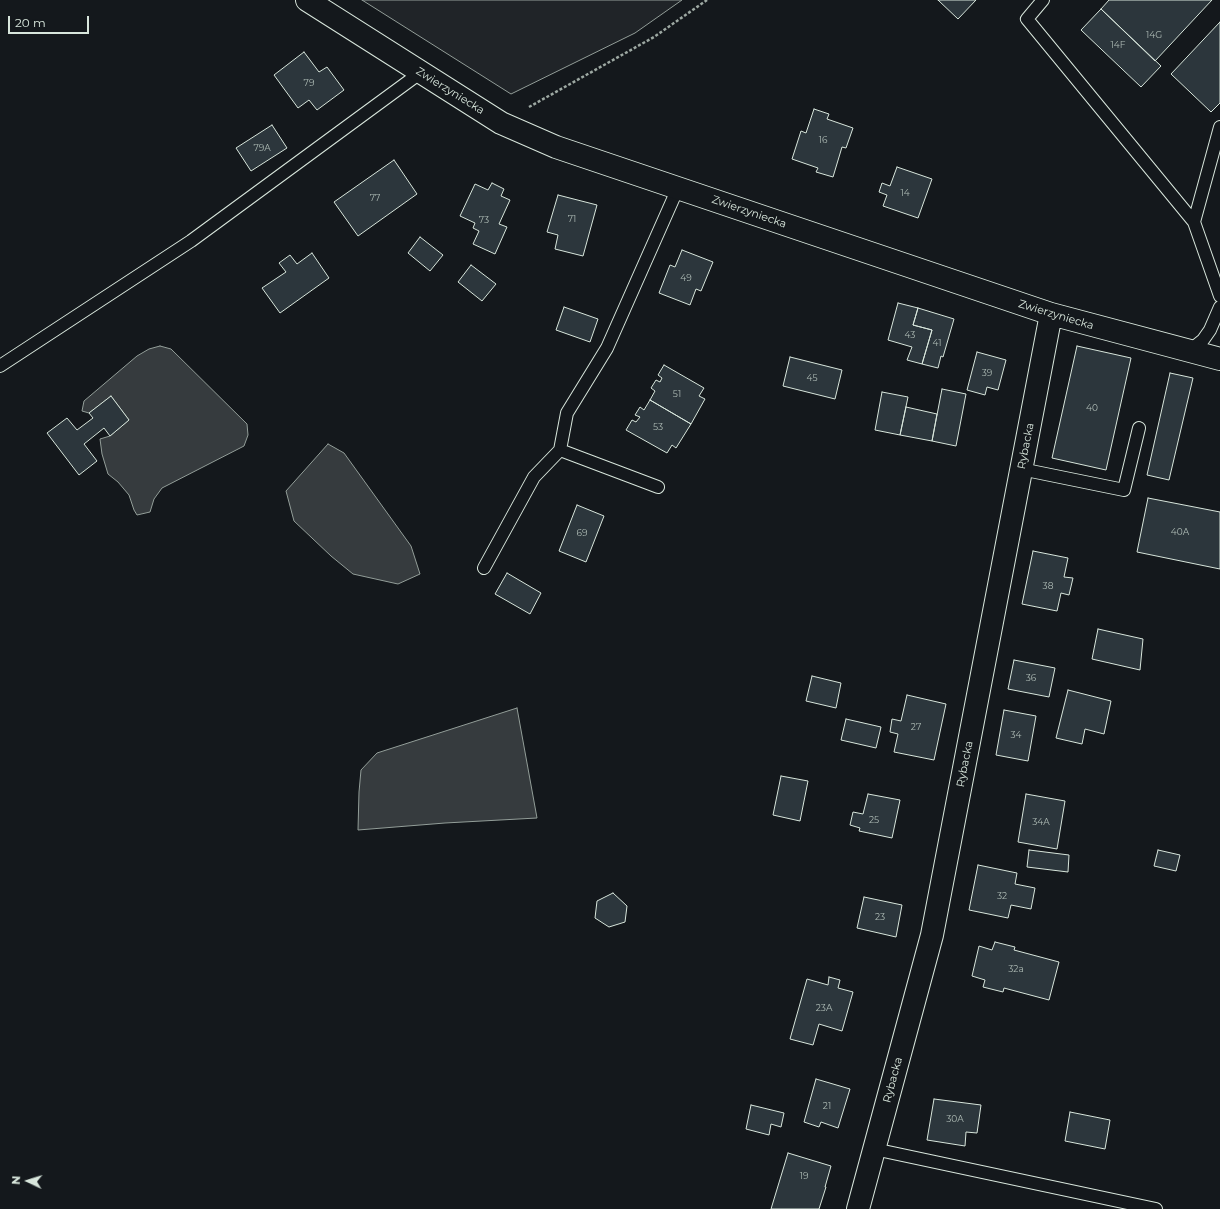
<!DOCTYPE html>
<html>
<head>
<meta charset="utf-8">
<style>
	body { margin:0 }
	#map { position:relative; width:1220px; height:1209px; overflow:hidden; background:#14181c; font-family:Montserrat,sans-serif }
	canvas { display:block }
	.north { position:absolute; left:8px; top:1161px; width:40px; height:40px; -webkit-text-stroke:3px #14181c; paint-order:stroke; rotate:274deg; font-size:11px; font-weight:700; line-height:16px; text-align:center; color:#d8e6dc }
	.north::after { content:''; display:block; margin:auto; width:14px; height:18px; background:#d8e6dc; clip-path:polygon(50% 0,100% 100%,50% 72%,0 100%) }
	.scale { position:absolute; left:8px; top:16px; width:81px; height:18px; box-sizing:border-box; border:2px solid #d8e6dc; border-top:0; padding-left:5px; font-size:12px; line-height:14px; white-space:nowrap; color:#d8e6dc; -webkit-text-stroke:3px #14181c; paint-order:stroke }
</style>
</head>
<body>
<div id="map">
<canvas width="1220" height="1209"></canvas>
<div class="north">N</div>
<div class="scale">20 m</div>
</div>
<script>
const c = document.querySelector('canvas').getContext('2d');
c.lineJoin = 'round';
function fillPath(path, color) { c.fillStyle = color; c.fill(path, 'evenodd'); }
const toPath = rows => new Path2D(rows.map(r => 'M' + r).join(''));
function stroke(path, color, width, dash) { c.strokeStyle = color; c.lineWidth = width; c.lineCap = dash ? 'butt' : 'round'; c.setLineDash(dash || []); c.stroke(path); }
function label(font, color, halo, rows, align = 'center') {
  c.font = font + ' Montserrat,sans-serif'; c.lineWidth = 3; c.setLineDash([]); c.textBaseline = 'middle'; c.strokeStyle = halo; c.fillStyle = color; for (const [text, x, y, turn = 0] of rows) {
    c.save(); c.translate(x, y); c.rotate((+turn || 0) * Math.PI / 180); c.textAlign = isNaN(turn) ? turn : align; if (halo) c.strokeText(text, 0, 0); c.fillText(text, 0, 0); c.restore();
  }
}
const green = toPath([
	[362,0,682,0,635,33,511,94,362,0]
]);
const water = toPath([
	[160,346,171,349,247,424,248,435,244,446,162,488,154,499,150,512,137,515,134,510,129,495,118,482,108,474,102,454,100,439,110,436,129,420,111,396,89,413,82,411,84,401,137,356,149,349,160,346],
	[328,444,344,453,411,546,420,574,398,584,353,574,331,556,294,521,286,491,328,444],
	[517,708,537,818,445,823,358,830,359,792,361,770,377,753,517,708]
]);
const building = toPath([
	[938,0,976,0,958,19,938,0],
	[1109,0,1212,0,1155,61,1101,9,1109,0],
	[1101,9,1161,66,1141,87,1081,30,1101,9],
	[1220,22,1220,103,1211,112,1171,74,1220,22],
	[304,52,319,72,327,67,344,90,317,110,309,100,298,108,274,75,304,52],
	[814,109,829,114,827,119,853,128,846,148,842,147,833,177,816,172,818,168,792,159,801,131,806,133,814,109],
	[272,125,287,148,251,171,236,148,272,125],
	[394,160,417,194,358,236,334,202,394,160],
	[897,167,932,179,918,218,883,206,887,195,879,192,882,183,890,186,897,167],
	[492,183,504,189,501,196,510,200,499,224,507,227,495,254,473,244,479,231,473,228,475,223,460,216,475,184,488,190,492,183],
	[558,195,597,205,583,256,555,249,558,235,547,232,558,195],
	[420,237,443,255,430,271,408,253,420,237],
	[682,250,713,262,701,291,696,289,690,305,659,293,670,265,675,267,682,250],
	[312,253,329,278,280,313,262,288,286,272,279,263,290,255,297,264,312,253],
	[471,265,496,284,482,301,458,282,471,265],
	[898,303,918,308,913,325,932,330,922,364,907,360,912,347,888,340,898,303],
	[564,307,598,319,590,342,556,330,564,307],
	[918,308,954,319,943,357,941,356,938,368,922,364,932,330,913,325,918,308],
	[1077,346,1131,358,1106,470,1052,458,1077,346],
	[977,352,1006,360,998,390,987,387,985,395,967,390,977,352],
	[790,357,842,370,835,399,783,386,790,357],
	[664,365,704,388,699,396,705,399,691,424,650,400,655,391,651,388,656,380,660,382,662,378,658,375,664,365],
	[1170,373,1193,378,1169,480,1147,475,1170,373],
	[942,389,966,394,956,446,932,441,942,389],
	[882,392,908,397,900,435,875,430,882,392],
	[111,396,129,420,110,436,104,428,84,444,97,461,79,475,47,433,67,418,77,430,93,418,89,413,111,396],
	[650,400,691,424,676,448,672,445,667,453,626,430,632,420,636,422,640,417,635,415,640,407,644,410,650,400],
	[906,407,937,414,932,441,900,435,906,407],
	[1148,498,1220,512,1220,569,1137,552,1148,498],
	[577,505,604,516,586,562,559,551,577,505],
	[1033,551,1068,558,1064,577,1073,578,1069,595,1061,593,1057,611,1022,604,1033,551],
	[507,573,541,593,530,614,495,594,507,573],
	[1098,629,1143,639,1140,670,1092,659,1098,629],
	[1014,660,1055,668,1049,697,1008,689,1014,660],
	[812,676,841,683,836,708,806,701,812,676],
	[1068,690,1111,701,1104,734,1085,729,1082,744,1056,738,1068,690],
	[907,695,946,704,934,760,894,752,898,734,890,732,892,719,901,721,907,695],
	[1004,710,1036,716,1028,761,996,755,1004,710],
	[846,719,881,727,876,748,841,740,846,719],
	[781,776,808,781,800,821,773,815,781,776],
	[868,794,900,800,892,838,859,831,860,828,850,825,853,812,863,814,868,794],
	[1026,794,1065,801,1057,849,1018,842,1026,794],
	[1029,850,1069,855,1068,872,1027,867,1029,850],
	[1158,850,1180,855,1176,871,1154,866,1158,850],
	[978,865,1017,873,1015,884,1035,888,1031,909,1011,905,1008,918,969,910,978,865],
	[613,893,627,906,625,922,609,927,595,918,597,901,613,893],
	[864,897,902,905,896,937,857,928,864,897],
	[995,942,1015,947,1014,950,1059,962,1049,1000,1004,988,1003,992,983,987,985,980,972,976,979,946,992,950,995,942],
	[829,977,840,980,838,988,853,992,842,1031,819,1024,813,1045,790,1039,807,979,828,985,829,977],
	[816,1079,850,1089,838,1128,821,1122,819,1127,804,1122,816,1079],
	[934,1099,981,1105,977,1133,966,1132,965,1146,927,1140,934,1099],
	[751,1105,784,1113,781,1127,771,1124,769,1135,746,1129,751,1105],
	[1070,1112,1110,1120,1105,1149,1065,1141,1070,1112],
	[788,1153,831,1166,825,1187,826,1187,819,1209,771,1209,788,1153]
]);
const path = toPath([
	[529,107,654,37,707,0]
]);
const lane = toPath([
	[1043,0,1027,19,1194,222,1220,296],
	[1194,222,1220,127],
	[1188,352,1203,340,1210,330,1220,307],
	[0,366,191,241,420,73],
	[1021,469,1124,490,1139,428],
	[658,487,560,450,567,413,607,348,678,188],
	[484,568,534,477,560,450],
	[874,1149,1156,1209]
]);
const street = toPath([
	[307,0,501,123,556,147,1051,314,1220,359],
	[858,1209,932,935,1051,314]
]);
const numberNames = [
	["14G",1154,35],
	["14F",1118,45],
	["79",309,83],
	["16",823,140],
	["79A",262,148],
	["14",905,193],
	["77",375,198],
	["71",572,219],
	["73",484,220],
	["49",686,278],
	["43",910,335],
	["41",937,343],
	["39",987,373],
	["45",812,378],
	["51",677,394],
	["40",1092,408],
	["53",658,427],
	["40A",1180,532],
	["69",582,533],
	["38",1048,586],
	["36",1031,678],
	["27",916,727],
	["34",1016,735],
	["25",874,820],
	["34A",1041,822],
	["32",1002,896],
	["23",880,917],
	["32a",1016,969],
	["23A",824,1008],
	["21",827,1106],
	["30A",955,1119],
	["19",804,1176]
];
const streetNames = [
	["Zwierzyniecka",450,91,32],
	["Zwierzyniecka",749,212,19],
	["Zwierzyniecka",1056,315,17],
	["Rybacka",1026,446,-79],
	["Rybacka",965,764,-79],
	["Rybacka",893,1080,-75]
];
fillPath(green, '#202428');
stroke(green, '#939e99', 1);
fillPath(water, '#363b3e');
stroke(water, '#939e99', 1);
fillPath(building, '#2c363c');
stroke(building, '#d8e6dc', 1);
stroke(lane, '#d8e6dc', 14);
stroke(street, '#d8e6dc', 24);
stroke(path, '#9da8a2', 2.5, [3, 2]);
stroke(lane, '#14181c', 12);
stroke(street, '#14181c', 22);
label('9px', '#adbab4', null, numberNames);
label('11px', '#d8e6dc', '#14181c', streetNames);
</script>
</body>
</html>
